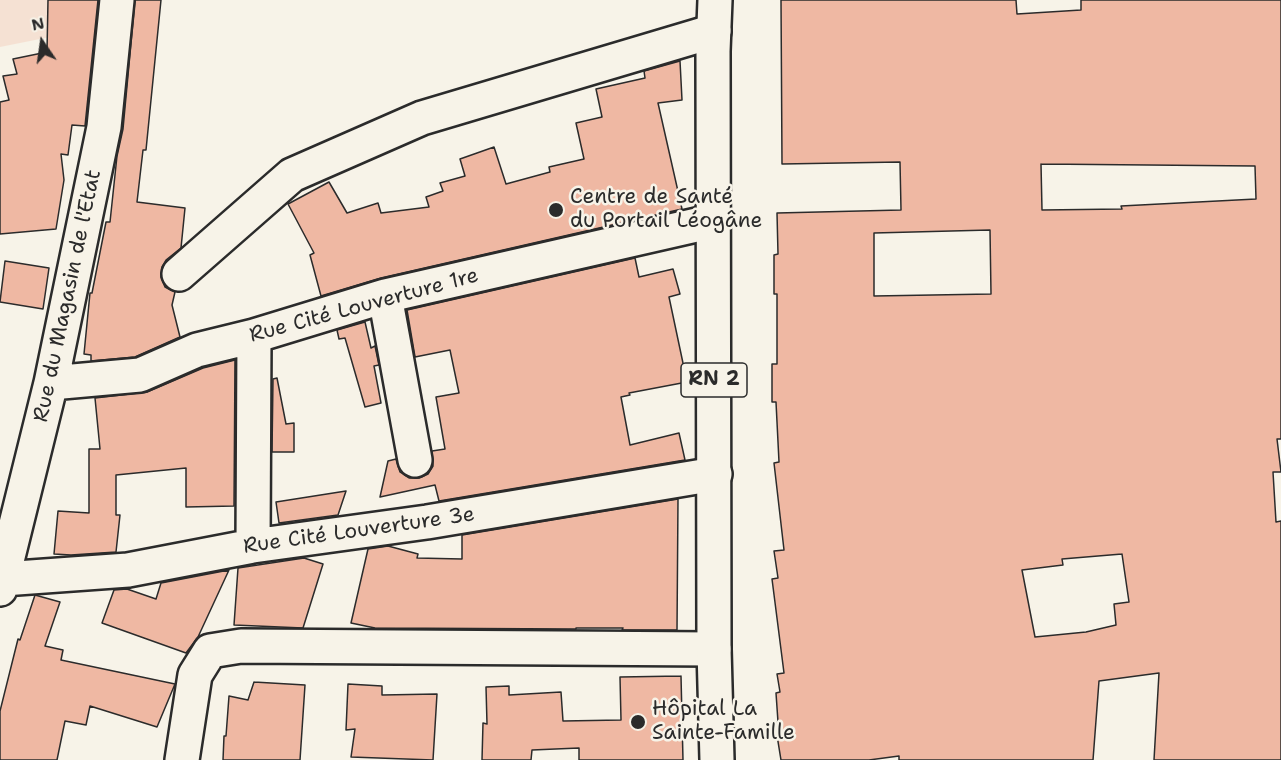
<!DOCTYPE html>
<html>
<head>
<meta charset="utf-8">
<style>
	body { margin:0 }
	#map { position:relative; width:1281px; height:760px; overflow:hidden; background:#f7f3e8; font-family:"Shantell Sans",sans-serif }
	canvas { display:block }
	.north { position:absolute; left:12px; top:12px; width:60px; height:60px; -webkit-text-stroke:4px #f7f3e8; paint-order:stroke; rotate:347deg; font-size:16px; font-weight:700; line-height:24px; text-align:center; color:#2b2b2b }
	.north::after { content:''; display:block; margin:auto; width:21px; height:27px; background:#2b2b2b; clip-path:polygon(50% 0,100% 100%,50% 72%,0 100%) }
</style>
</head>
<body>
<div id="map">
<canvas width="1281" height="760"></canvas>
<div class="north">N</div>
</div>
<script>
const c = document.querySelector('canvas').getContext('2d');
c.lineJoin = 'round';
function fillPath(path, color) { c.fillStyle = color; c.fill(path, 'evenodd'); }
const toPath = rows => new Path2D(rows.map(r => 'M' + r).join(''));
function stroke(path, color, width, dash) { c.strokeStyle = color; c.lineWidth = width; c.lineCap = dash ? 'butt' : 'round'; c.setLineDash(dash || []); c.stroke(path); }
function label(font, color, halo, rows, align = 'center') {
  c.font = font + ' "Shantell Sans",sans-serif'; c.lineWidth = 5; c.setLineDash([]); c.textBaseline = 'middle'; c.strokeStyle = halo; c.fillStyle = color; for (const [text, x, y, turn = 0] of rows) {
    c.save(); c.translate(x, y); c.rotate((+turn || 0) * Math.PI / 180); c.textAlign = isNaN(turn) ? turn : align; if (halo) c.strokeText(text, 0, 0); c.fillText(text, 0, 0); c.restore();
  }
}
const built = toPath([
	[0,0,68,0,65,34,0,47]
]);
const building = toPath([
	[48,0,98,0,85,126,72,125,68,155,61,154,64,180,56,229,0,234,0,102,9,100,3,76,17,74,13,59,47,52,48,0],
	[135,0,161,0,146,150,143,150,137,202,185,208,181,248,166,260,162,267,161,277,165,287,175,292,172,305,180,337,135,357,91,361,91,355,84,354,90,293,92,293,106,222,110,222,117,156,123,129,135,0],
	[781,0,1016,0,1017,14,1081,10,1081,0,1281,0,1281,439,1277,439,1281,472,1273,472,1276,522,1281,521,1281,760,1154,760,1159,673,1099,681,1093,760,899,760,899,756,869,760,781,760,775,723,778,722,776,693,780,692,777,674,784,673,772,579,778,578,774,551,784,550,774,463,779,462,776,402,772,402,772,364,777,364,777,294,774,294,774,255,778,254,777,213,901,210,900,162,782,164,781,0],
	[1041,164,1255,166,1256,199,1121,206,1122,209,1042,210,1041,164],
	[990,230,991,294,874,296,874,233,990,230],
	[1122,554,1129,602,1114,604,1116,625,1086,632,1035,637,1022,570,1063,565,1062,559,1122,554],
	[680,61,682,100,658,103,682,209,381,278,321,296,310,255,314,253,288,204,329,182,347,213,378,203,381,213,429,207,426,197,443,191,440,183,465,176,460,159,494,147,506,184,550,172,549,167,584,159,576,123,602,117,596,89,645,78,644,71,680,61],
	[635,258,639,277,673,269,680,294,669,297,687,382,629,393,630,395,621,397,630,445,679,433,685,460,439,501,435,485,380,497,388,461,396,459,400,472,409,478,419,478,428,474,433,466,432,451,445,449,436,397,459,393,450,350,415,357,407,310,635,258],
	[5,261,49,268,43,309,0,302,5,261],
	[365,322,371,348,375,346,379,365,374,366,381,403,365,407,345,338,339,339,337,330,365,322],
	[235,360,234,506,186,507,186,468,116,475,116,515,120,515,116,552,71,555,54,554,58,511,89,513,89,449,100,449,95,398,147,392,203,368,235,360],
	[277,378,286,424,294,423,294,452,272,452,273,379,277,378],
	[346,491,338,515,279,523,276,502,346,491],
	[678,499,677,630,622,630,623,628,576,628,576,629,375,628,351,623,368,549,388,546,418,554,417,558,462,559,462,535,678,499],
	[304,558,323,564,303,628,234,625,238,568,304,558],
	[229,570,198,637,186,653,102,623,114,590,127,589,156,599,161,583,229,570],
	[35,595,60,602,45,646,63,650,61,660,175,684,157,727,90,706,86,725,65,721,57,760,0,760,0,711,18,639,20,640,35,595],
	[681,676,683,760,579,760,579,748,532,750,531,760,482,760,483,723,487,724,486,687,509,686,509,695,561,692,563,721,621,720,620,677,681,676],
	[254,682,305,685,300,760,223,760,224,736,226,736,229,696,248,700,254,682],
	[348,684,382,686,382,695,437,694,433,760,351,757,355,729,346,730,348,684]
]);
const minor = toPath([
	[179,274,292,175,422,118,714,31],
	[385,296,415,460],
	[51,383,140,375,197,350,254,336,385,296,714,221],
	[253,546,254,336],
	[3,579,128,570,253,546,427,522,715,474],
	[0,589,51,383,104,127,117,0],
	[182,760,195,675,210,651,241,646,714,649]
]);
const major = toPath([
	[715,0,713,51,714,649,717,760]
]);
const markers = [
	[556,210,8,"#2b2b2b"],
	[638,722,8,"#2b2b2b"]
];
const shields = [
	[714,380,66]
];
const shieldNames = [
	["RN 2",714,380]
];
const poiNames = [
	["Centre de Santé",570,198],
	["du Portail Léogâne",570,222],
	["Hôpital La",652,710],
	["Sainte-Famille",652,734]
];
const streetNames = [
	["Rue du Magasin de l'Etat",68,296,-78],
	["Rue Cité Louverture 1re",364,306,-15],
	["Rue Cité Louverture 3e",359,531,-8]
];
fillPath(built, '#f5e1d3');
fillPath(building, '#efb8a3');
stroke(building, '#2b2b2b', 1.5);
stroke(minor, '#2b2b2b', 38);
stroke(major, '#2b2b2b', 38);
stroke(minor, '#f7f3e8', 33);
stroke(major, '#f7f3e8', 33);
for (const [x, y, r, color] of markers) { const dot = new Path2D(); dot.arc(x, y, r, 0, 2 * Math.PI); c.fillStyle = color; c.fill(dot); stroke(dot, '#f7f3e8', 2); }
for (const [x, y, w] of shields) { const box = new Path2D(); box.roundRect(x - w / 2, y - 17, w, 34, 4.5); c.fillStyle = '#f7f3e8'; c.fill(box); stroke(box, '#2b2b2b', 1.5); }
label('bold 20px', '#2b2b2b', null, shieldNames);
label('21px', '#2b2b2b', '#f7f3e8', poiNames, 'left');
label('21px', '#2b2b2b', '#f7f3e8', streetNames);
</script>
</body>
</html>
